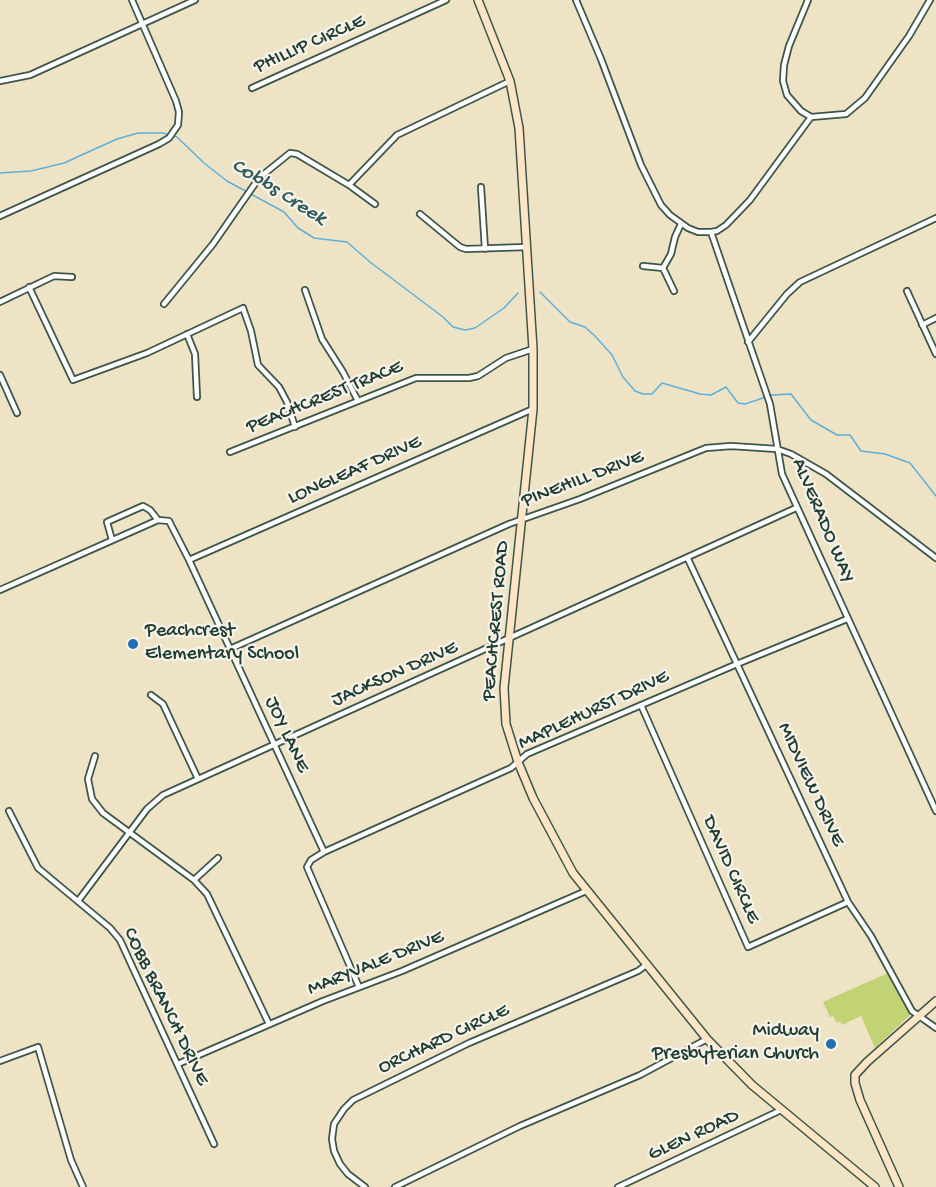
<!DOCTYPE html>
<html>
<head>
<meta charset="utf-8">
<style>
	body { margin:0 }
	canvas { display:block; background:#eee3c5 }
</style>
</head>
<body>
<canvas width="936" height="1187"></canvas>
<script>
const c = document.querySelector('canvas').getContext('2d');
c.lineJoin = 'round';
function fillPath(path, color) { c.fillStyle = color; c.fill(path, 'evenodd'); }
const toPath = rows => new Path2D(rows.map(r => 'M' + r).join(''));
function stroke(path, color, width, dash) { c.strokeStyle = color; c.lineWidth = width; c.lineCap = dash ? 'butt' : 'round'; c.setLineDash(dash || []); c.stroke(path); }
function label(font, color, halo, rows, align = 'center') {
  c.font = font + ' "Gochi Hand",sans-serif'; c.lineWidth = 4.5; c.setLineDash([]); c.textBaseline = 'middle'; c.strokeStyle = halo; c.fillStyle = color; for (const [text, x, y, turn = 0] of rows) {
    c.save(); c.translate(x, y); c.rotate((+turn || 0) * Math.PI / 180); c.textAlign = isNaN(turn) ? turn : align; if (halo) c.strokeText(text, 0, 0); c.fillText(text, 0, 0); c.restore();
  }
}
const green = toPath([
	[888,973,910,1015,875,1048,861,1016,842,1025,840,1021,837,1023,833,1016,830,1017,823,1002]
]);
const stream = toPath([
	[0,173,31,171,64,163,117,139,138,133,163,133,177,137,204,163,227,181,284,212,298,228,314,238,347,242,370,262,443,317,453,327,465,330,475,328,504,308,518,293],
	[540,292,570,322,585,327,595,336,612,355,623,377,635,391,643,394,652,394,662,383,700,394,711,395,726,387,738,403,745,404,772,395,791,394,811,420,837,435,850,435,861,451,885,454,910,463,936,496]
]);
const street = toPath([
	[576,0,601,59,641,165,661,205,670,215,688,228,698,232,711,232,717,231,726,225,750,200,811,117],
	[808,0,789,46,784,65,783,81,787,95,801,111,811,117,846,114,865,98,909,36,930,0],
	[0,81,30,75,195,0],
	[252,88,446,0],
	[349,185,397,135,510,81],
	[481,187,485,249],
	[420,214,460,247,466,249,527,247],
	[0,216,159,144,169,138,178,125,179,112,176,101,132,0],
	[711,232,770,404,782,474,936,811],
	[643,266,663,268,671,254,675,237,681,224],
	[663,268,674,291],
	[29,287,73,380,147,353,243,308,251,331,258,365,279,387,287,402,295,427],
	[305,290,322,339,343,372,358,401],
	[907,291,936,354],
	[0,302,54,276,72,277],
	[164,304,213,244,259,178,290,153,297,154,349,185,375,204],
	[922,325,936,318],
	[187,334,195,354,197,397],
	[748,342,787,294,800,282,936,218],
	[0,375,17,413],
	[230,452,416,378,469,378,478,376,506,358,533,349],
	[112,540,107,522,143,506,150,510,158,520],
	[688,559,848,902,871,936,912,1011,936,1028],
	[189,560,533,409],
	[0,590,158,520,169,521,189,560,324,852,311,860,307,867,359,987],
	[230,649,509,524,580,499,706,448,731,446,777,449,791,454,826,474,936,558],
	[151,695,163,704,198,779],
	[641,705,748,947,848,902],
	[95,756,88,779,92,799,103,813,194,880,207,894,269,1024],
	[9,811,38,868,110,928,120,940,214,1144],
	[324,852,511,768,527,754,737,664,847,619],
	[194,880,218,858],
	[78,901,147,809,163,795,796,508],
	[0,1061,38,1047,71,1160,83,1187],
	[178,1064,323,1001,402,971,586,891],
	[365,1187,348,1174,340,1164,334,1151,332,1139,334,1124,344,1109,353,1100,469,1043,638,971,646,965],
	[395,1187,520,1126,640,1075,707,1039],
	[618,1187,781,1110]
]);
const secondary = toPath([
	[478,0,510,81,519,128,533,349,533,409,504,688,506,724,518,762,533,798,573,873,707,1039,752,1085,875,1187],
	[899,1187,860,1100,855,1083,855,1075,867,1062,936,1001]
]);
const markers = [
	[133,644,6,"#1f6fb2"],
	[831,1044,6,"#1f6fb2"]
];
const streetNames = [
	["PHILLIP CIRCLE",310,45,-24],
	["PEACHCREST TRACE",325,398,-22],
	["LONGLEAF DRIVE",355,471,-24],
	["PINEHILL DRIVE",583,480,-21],
	["ALVERADO WAY",822,521,67],
	["PEACHCREST ROAD",497,621,-85],
	["JACKSON DRIVE",395,675,-24],
	["MAPLEHURST DRIVE",594,711,-25],
	["JOY LANE",286,735,65],
	["MIDVIEW DRIVE",810,785,65],
	["DAVID CIRCLE",730,870,66],
	["MARYVALE DRIVE",376,964,-22],
	["COBB BRANCH DRIVE",165,1007,64],
	["ORCHARD CIRCLE",444,1040,-25],
	["GLEN ROAD",694,1136,-25]
];
const poiNames = [
	["Peachcrest",145,632],
	["Elementary School",145,655],
	["Midway",819,1032,"right"],
	["Presbyterian Church",819,1055,"right"]
];
const waterNames = [
	["Cobbs Creek",278,193,32]
];
fillPath(green, '#c1d375');
stroke(stream, '#5db0d9', 1.5);
stroke(street, '#3e564a', 8);
stroke(secondary, '#3e564a', 10);
stroke(street, '#fff', 4.5);
stroke(secondary, '#fde5c5', 7);
for (const [x, y, r, color] of markers) { const dot = new Path2D(); dot.arc(x, y, r, 0, 2 * Math.PI); c.fillStyle = color; c.fill(dot); stroke(dot, '#f7f3e8', 2); }
label('20px', '#1f3d34', '#f7f3e8', streetNames);
label('20px', '#1f3d34', '#f7f3e8', poiNames, 'left');
label('italic 21px', '#2e5a5d', '#f7f3e8', waterNames);
</script>
</body>
</html>
